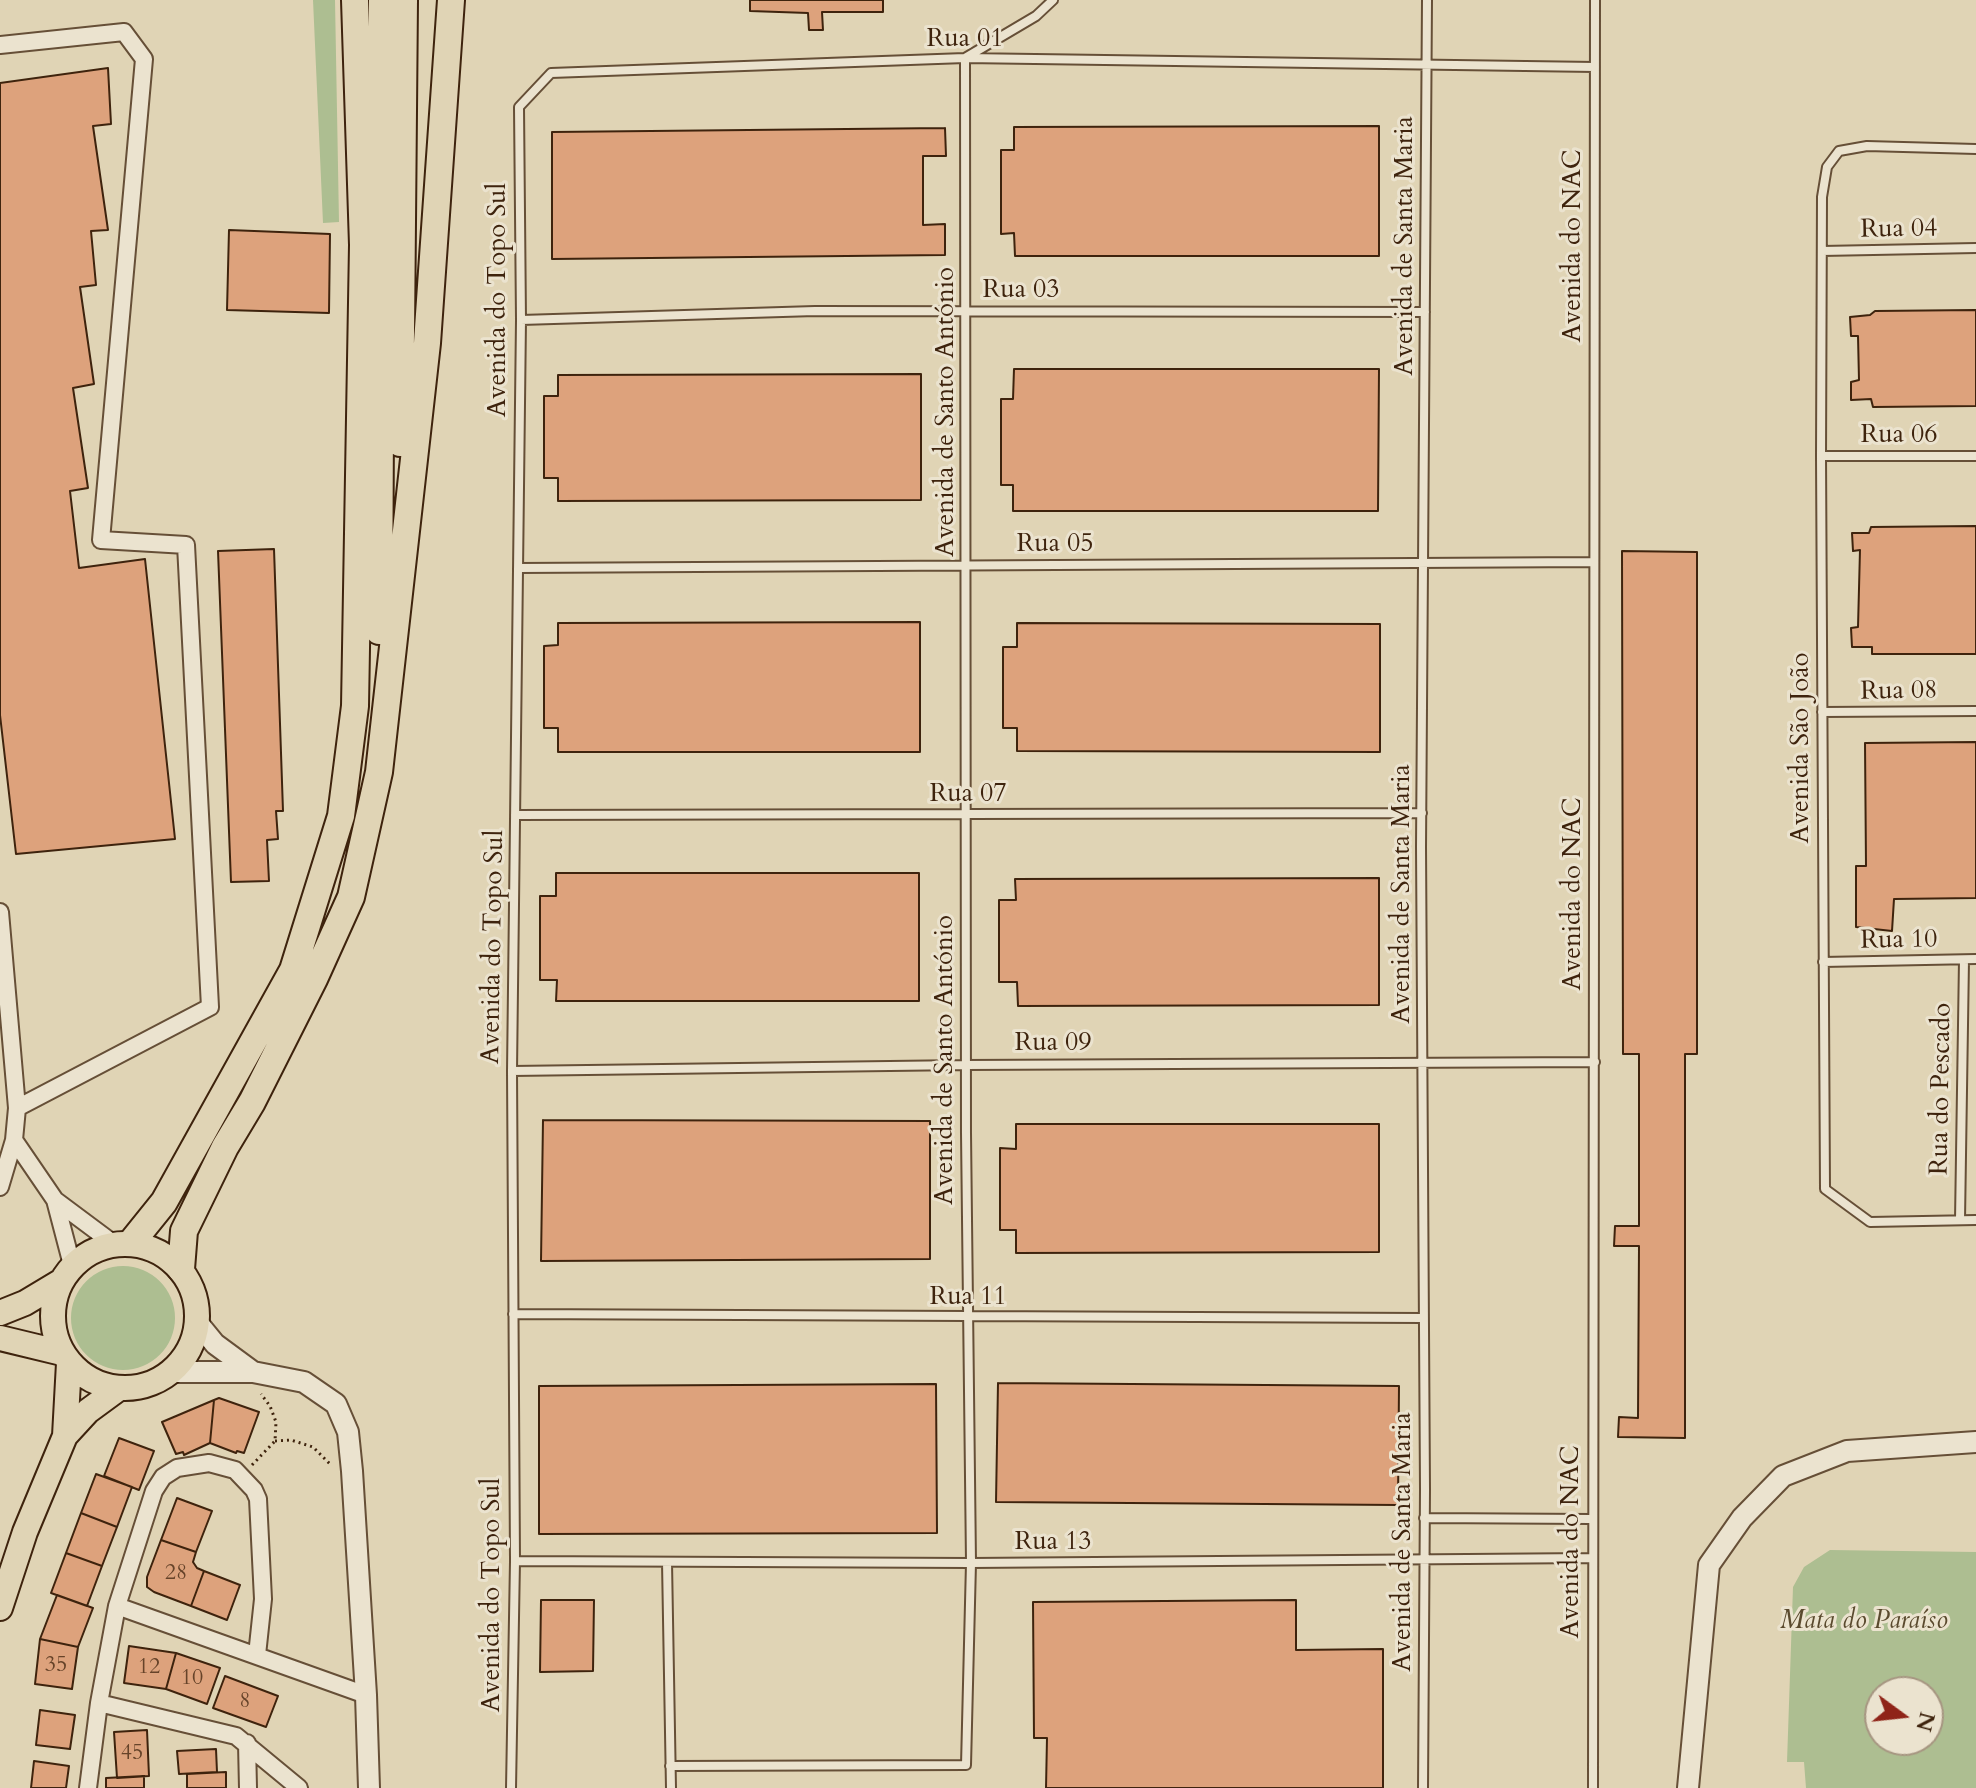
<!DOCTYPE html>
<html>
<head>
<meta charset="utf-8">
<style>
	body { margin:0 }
	#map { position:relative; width:1976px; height:1788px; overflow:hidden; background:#e0d4b5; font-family:Cardo,serif }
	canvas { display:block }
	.north { position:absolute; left:1864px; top:1676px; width:80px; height:80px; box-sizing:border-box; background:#ebe3cf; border:2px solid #a69681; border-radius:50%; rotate:105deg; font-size:22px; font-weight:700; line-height:32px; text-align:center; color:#3e230d }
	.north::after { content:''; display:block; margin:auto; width:28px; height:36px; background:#8f2418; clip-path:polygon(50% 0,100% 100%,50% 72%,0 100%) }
</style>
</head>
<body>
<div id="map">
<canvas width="1976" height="1788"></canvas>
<div class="north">N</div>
</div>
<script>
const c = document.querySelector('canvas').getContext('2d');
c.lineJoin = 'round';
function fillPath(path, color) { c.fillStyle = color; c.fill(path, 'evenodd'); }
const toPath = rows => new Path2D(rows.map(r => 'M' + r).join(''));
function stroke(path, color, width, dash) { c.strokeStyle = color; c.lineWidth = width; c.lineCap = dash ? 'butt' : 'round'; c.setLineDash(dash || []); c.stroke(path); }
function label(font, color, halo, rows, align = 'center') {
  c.font = font + ' Cardo,serif'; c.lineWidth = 6; c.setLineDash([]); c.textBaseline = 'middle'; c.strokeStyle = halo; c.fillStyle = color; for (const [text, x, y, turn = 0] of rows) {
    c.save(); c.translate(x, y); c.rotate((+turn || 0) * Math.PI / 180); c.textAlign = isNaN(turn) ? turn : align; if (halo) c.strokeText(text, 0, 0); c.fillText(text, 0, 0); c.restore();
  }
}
const green = toPath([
	[313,0,335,0,339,222,323,223],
	'71 1318a52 52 0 1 1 104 0a52 52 0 1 1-104 0Z',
	[1830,1550,1976,1552,1976,1788,1806,1788,1804,1762,1787,1762,1793,1587,1804,1567],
	[1880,1692,1928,1692,1928,1740,1880,1740]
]);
const building = toPath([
	[750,0,883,0,883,12,822,12,823,30,809,30,808,13,750,11,750,0],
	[108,68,111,124,93,126,108,230,91,231,96,285,80,287,94,384,73,388,88,488,70,491,79,568,145,559,175,839,16,854,0,715,0,83,108,68],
	[1379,126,1379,256,1015,256,1014,233,1001,234,1001,150,1014,150,1014,127,1379,126],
	[945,128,946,156,923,156,923,225,945,224,945,255,552,259,552,132,945,128],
	[229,230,330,234,329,313,227,310,229,230],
	[1976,310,1976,406,1873,407,1871,399,1851,400,1851,382,1859,380,1858,336,1851,336,1850,317,1870,315,1875,311,1976,310],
	[1014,369,1379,369,1378,511,1013,511,1013,485,1001,485,1001,399,1013,399,1014,369],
	[921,374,921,500,558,501,558,478,544,478,544,396,558,396,558,375,921,374],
	[1976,526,1976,654,1872,654,1872,647,1852,647,1851,628,1858,627,1860,550,1853,551,1852,533,1869,533,1871,527,1976,526],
	[274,549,283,811,276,811,278,839,267,840,269,881,231,882,218,551,274,549],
	[1622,551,1697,552,1697,1054,1685,1054,1685,1438,1618,1437,1619,1417,1638,1418,1639,1246,1614,1246,1615,1226,1639,1226,1639,1054,1623,1054,1622,551],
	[920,622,920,752,558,752,558,728,544,728,544,646,558,645,558,623,920,622],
	[1017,623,1380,624,1380,752,1017,751,1017,728,1003,728,1003,647,1017,647,1017,623],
	[1976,742,1976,898,1894,899,1892,931,1856,927,1856,866,1866,866,1865,743,1976,742],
	[556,873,919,873,919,1001,556,1001,557,980,540,980,540,896,556,896,556,873],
	[1379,878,1379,1005,1018,1006,1017,982,999,982,999,900,1016,900,1015,879,1379,878],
	[543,1120,930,1121,930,1259,541,1261,543,1120],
	[1016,1124,1379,1124,1379,1252,1016,1253,1016,1230,1000,1230,1000,1148,1016,1149,1016,1124],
	[998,1383,1399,1386,1398,1505,996,1502,998,1383],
	[936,1384,937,1533,539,1534,539,1386,936,1384],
	[219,1398,259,1412,244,1453,237,1451,236,1453,210,1443,214,1400,219,1398],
	[214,1400,210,1443,184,1455,183,1452,176,1454,162,1422,214,1400],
	[119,1438,154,1451,139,1490,104,1476,119,1438],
	[96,1474,132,1487,117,1527,81,1513,96,1474],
	[177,1498,212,1511,196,1552,161,1540,177,1498],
	[81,1513,117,1527,102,1566,66,1553,81,1513],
	[161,1540,196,1552,193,1562,197,1568,204,1571,191,1606,154,1592,147,1587,147,1577,161,1540],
	[66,1553,102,1566,87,1606,51,1593,66,1553],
	[204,1571,240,1585,227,1620,191,1606,204,1571],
	[57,1595,93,1608,78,1647,40,1639,57,1595],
	[541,1600,594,1600,593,1671,540,1672,541,1600],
	[1296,1600,1296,1650,1383,1649,1383,1788,1046,1788,1047,1738,1034,1738,1033,1602,1296,1600],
	[40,1639,78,1647,72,1689,35,1684,40,1639],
	[129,1646,176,1653,166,1689,124,1683,129,1646],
	[176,1653,220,1668,207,1704,166,1689,176,1653],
	[225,1676,278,1696,266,1727,213,1708,225,1676],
	[40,1710,75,1715,70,1749,36,1745,40,1710],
	[147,1730,149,1776,117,1778,114,1732,147,1730],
	[216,1749,217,1772,179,1774,177,1751,216,1749],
	[34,1761,69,1766,66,1788,31,1788,34,1761],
	[226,1772,226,1788,187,1788,187,1774,226,1772],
	[144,1776,144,1788,106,1788,106,1778,144,1776]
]);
const path = toPath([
	[275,1441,291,1440,313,1447,331,1465],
	[252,1465,275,1441,276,1422,270,1406,261,1394]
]);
const service = toPath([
	[1976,149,1867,146,1839,151,1827,167,1822,197,1821,456,1825,1189,1870,1222,1976,1220],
	[1822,251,1976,248],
	[521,320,815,311,1425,312],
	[1821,456,1976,456],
	[518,568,1593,562],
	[1822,712,1976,711],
	[515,815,1422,813],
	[1823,962,1976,959],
	[512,1071,965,1065,1595,1062],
	[1960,1220,1964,960],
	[513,1314,1423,1318],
	[1424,1518,1591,1519],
	[515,1561,971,1563,1591,1558],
	[667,1562,671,1788],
	[670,1766,966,1765,971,1563,966,1133,965,58,1036,16,1053,0],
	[511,1788,515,1561,512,1071,521,320,519,107,551,73,965,58,1595,67],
	[1423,1788,1425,1489,1421,846,1427,0],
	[1593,1788,1595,0]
]);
const minor = toPath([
	[0,45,124,32,144,59,101,540,186,545,210,1007,17,1108],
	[0,912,17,1108,14,1140,0,1187],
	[14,1140,55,1200,72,1265],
	[55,1200,114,1244],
	[117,1606,366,1695],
	[99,1703,236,1736,299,1788],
	[247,1743,248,1788],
	[88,1788,99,1703,117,1606,154,1491,163,1477,177,1468,209,1463,235,1470,254,1490,258,1499,263,1599,257,1655]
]);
const tertiary = toPath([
	[197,1322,215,1344,253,1372],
	[171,1372,253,1372,304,1382,336,1404,348,1432,352,1471,366,1695,369,1788],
	[1688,1788,1709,1565,1742,1518,1783,1476,1847,1451,1976,1442]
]);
const primary = toPath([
	'53 1316a72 72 0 1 1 144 0a72 72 0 1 1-144 0Z',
	[0,1313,25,1303,60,1282],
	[0,1338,62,1353],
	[65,1436,69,1363],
	[0,1608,25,1532,65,1436,88,1411,118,1389]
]);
const trunk = toPath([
	[400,443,404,0],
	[379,631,382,0],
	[131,1243,164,1202,293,970,341,816,355,706,363,245,355,0],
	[181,1269,184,1231,225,1147,252,1102,314,979,351,897,379,772,427,343,451,0]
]);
const numberNames = [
	["28",176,1574],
	["35",56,1666],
	["12",149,1668],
	["10",192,1679],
	["8",245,1702],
	["45",132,1754]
];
const streetNames = [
	["Rua 01",965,40],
	["Rua 04",1899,230,-1],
	["Avenida de Santa Maria",1406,246,-90],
	["Avenida do NAC",1574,246,-90],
	["Rua 03",1021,291],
	["Avenida do Topo Sul",499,300,-90],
	["Avenida de Santo António",947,412,-90],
	["Rua 06",1899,436],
	["Rua 05",1055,545],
	["Rua 08",1899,692,-1],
	["Avenida São João",1802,748,-90],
	["Rua 07",968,795],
	["Avenida de Santa Maria",1403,894,-90],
	["Avenida do NAC",1574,894,-90],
	["Rua 10",1899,941,-1],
	["Avenida do Topo Sul",494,947,-89],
	["Rua 09",1053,1044],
	["Avenida de Santo António",946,1060,-90],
	["Rua do Pescado",1942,1089,-89],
	["Rua 11",968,1298],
	["Avenida de Santa Maria",1404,1542,-90],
	["Avenida do NAC",1572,1542,-90],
	["Rua 13",1053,1543],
	["Avenida do Topo Sul",493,1595,-90]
];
const parkNames = [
	["Mata do Paraíso",1864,1622]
];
fillPath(green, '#adbe91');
fillPath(building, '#dda27c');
stroke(building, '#3e230d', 2);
stroke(service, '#664f37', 12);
stroke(minor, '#664f37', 20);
stroke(tertiary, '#664f37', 24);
stroke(primary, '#3e230d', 28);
stroke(trunk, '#3e230d', 30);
stroke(path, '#3e230d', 3, [2, 4]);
stroke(service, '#ebe3cf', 8);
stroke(minor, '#ebe3cf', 16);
stroke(tertiary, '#ebe3cf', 20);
stroke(primary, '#e0d4b5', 24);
stroke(trunk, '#e0d4b5', 26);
label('22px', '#664329', null, numberNames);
label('26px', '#3e230d', '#ebe3cf', streetNames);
label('italic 26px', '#5a4a2e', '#ebe3cf', parkNames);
</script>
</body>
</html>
